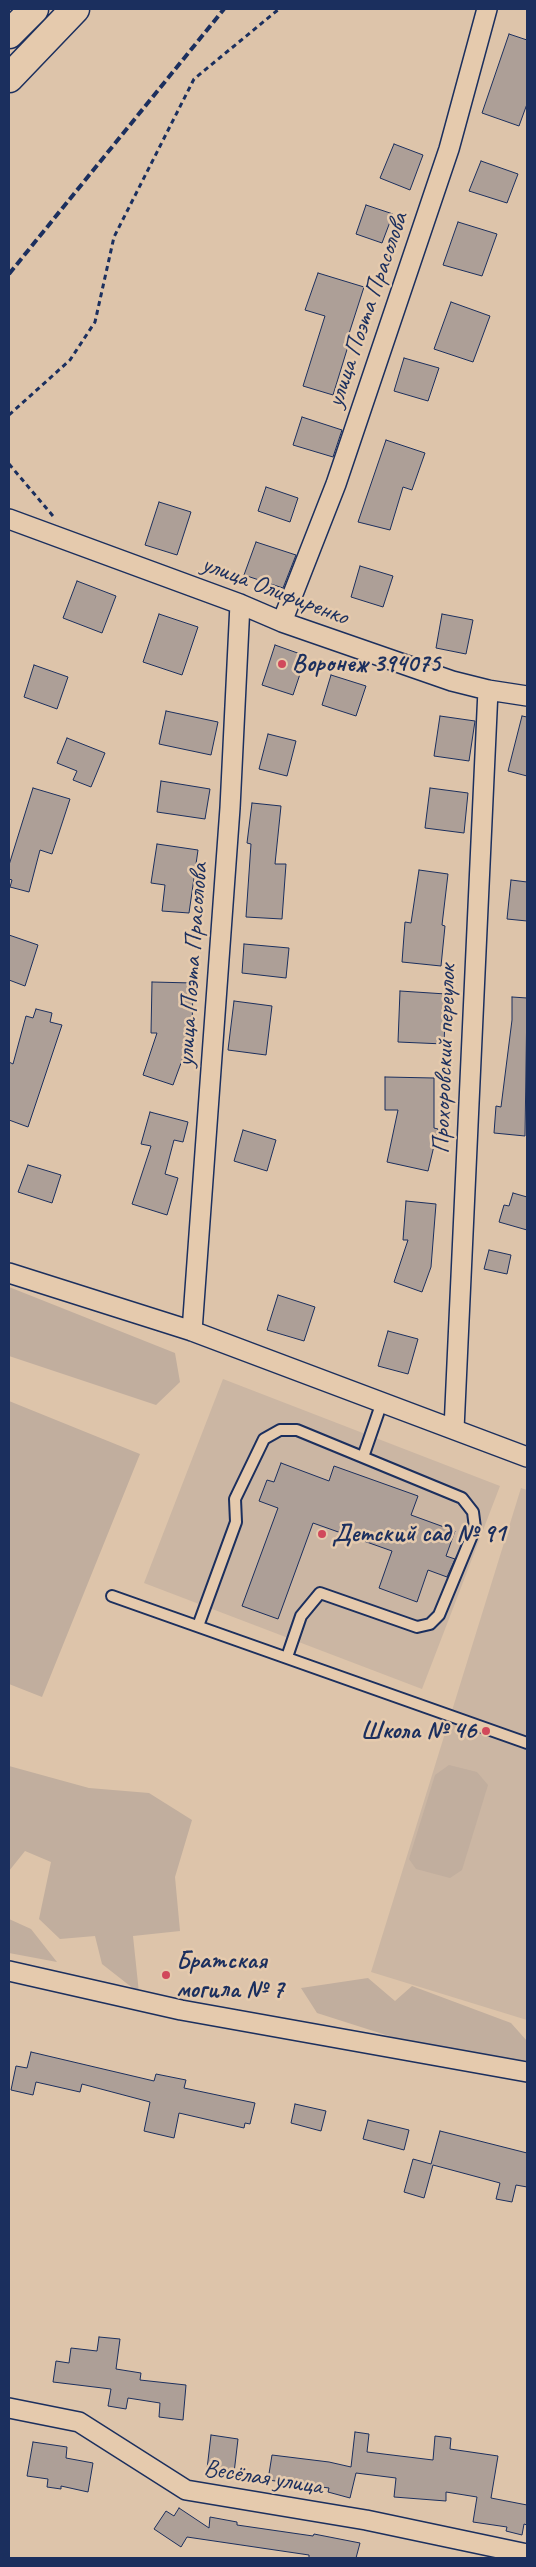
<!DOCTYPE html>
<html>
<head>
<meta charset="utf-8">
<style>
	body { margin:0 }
	#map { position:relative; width:536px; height:2567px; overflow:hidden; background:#ddc4aa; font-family:Caveat,sans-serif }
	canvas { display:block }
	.frame { position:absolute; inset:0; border:10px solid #1b2f5e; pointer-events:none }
</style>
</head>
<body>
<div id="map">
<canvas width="536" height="2567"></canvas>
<div class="frame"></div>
</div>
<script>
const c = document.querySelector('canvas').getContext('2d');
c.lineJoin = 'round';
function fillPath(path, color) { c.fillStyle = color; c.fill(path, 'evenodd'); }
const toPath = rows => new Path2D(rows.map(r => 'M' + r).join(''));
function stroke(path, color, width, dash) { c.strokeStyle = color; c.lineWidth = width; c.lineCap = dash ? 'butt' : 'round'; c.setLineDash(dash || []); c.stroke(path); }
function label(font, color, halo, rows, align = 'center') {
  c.font = font + ' Caveat,sans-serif'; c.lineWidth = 5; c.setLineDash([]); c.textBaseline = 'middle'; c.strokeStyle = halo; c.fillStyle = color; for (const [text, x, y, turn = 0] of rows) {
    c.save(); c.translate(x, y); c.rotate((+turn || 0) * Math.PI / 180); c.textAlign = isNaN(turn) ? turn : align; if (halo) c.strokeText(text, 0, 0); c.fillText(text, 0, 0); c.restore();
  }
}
const built = toPath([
	[223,1379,500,1486,422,1689,144,1583],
	[521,1488,527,1490,527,2020,371,1972]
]);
const green = toPath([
	[9,1287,175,1353,180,1382,156,1405,9,1356],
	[9,1401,140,1454,42,1697,9,1684],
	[449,1765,477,1772,488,1785,462,1870,450,1878,416,1869,409,1859,435,1775],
	[9,1766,89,1788,149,1793,192,1820,175,1877,180,1931,133,1936,139,1993,102,1964,95,1936,60,1939,39,1919,51,1862,25,1851,9,1871],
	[9,1919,31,1929,57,1962,9,1953],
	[368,1978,395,2001,412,1986,511,2023,527,2041,527,2080,317,2013,301,1988]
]);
const building = toPath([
	[509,34,527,40,527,104,519,126,482,113,509,34],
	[394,144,423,155,410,190,380,178,394,144],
	[481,161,518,174,507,203,469,191,481,161],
	[366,205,393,214,382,243,356,234,366,205],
	[458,222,497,234,482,276,443,265,458,222],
	[318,273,364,287,346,343,349,343,333,395,303,386,325,316,305,310,318,273],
	[451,302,490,316,473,362,434,349,451,302],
	[404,358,439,368,428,401,394,391,404,358],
	[302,417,342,430,333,457,293,445,302,417],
	[386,440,425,453,412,490,403,487,390,530,358,522,386,440],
	[266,487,298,498,290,522,258,511,266,487],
	[159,502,191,512,177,555,145,545,159,502],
	[256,542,296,555,283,588,244,575,256,542],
	[360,566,393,576,383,607,351,597,360,566],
	[77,581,116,596,102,633,63,618,77,581],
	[159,614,198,627,182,675,143,662,159,614],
	[442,614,473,620,466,654,436,648,442,614],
	[275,645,306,656,293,695,262,685,275,645],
	[34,665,68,677,57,709,24,697,34,665],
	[331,675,366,686,356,716,322,705,331,675],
	[166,711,218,722,211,755,159,744,166,711],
	[440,716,475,721,469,761,434,756,440,716],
	[522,716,527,717,527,776,508,771,522,716],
	[268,734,296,741,287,776,259,769,268,734],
	[67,738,105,753,91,787,73,780,77,771,57,763,67,738],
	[161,781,210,789,205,819,157,812,161,781],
	[33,788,70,799,52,854,40,850,29,892,10,887,12,880,9,879,9,865,33,788],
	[430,788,468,793,464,833,425,828,430,788],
	[252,803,281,806,275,864,286,864,282,919,246,917,251,844,247,843,252,803],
	[157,844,198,850,189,913,162,911,165,885,151,883,157,844],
	[419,870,448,874,442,925,445,926,441,966,402,962,405,922,411,923,419,870],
	[511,880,527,882,527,921,507,919,511,880],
	[9,935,38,945,25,986,9,980,9,935],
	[244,944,289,948,286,978,242,973,244,944],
	[152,982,193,983,192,1033,173,1085,143,1075,157,1033,151,1033,152,982],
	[400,991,446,994,444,1044,398,1042,400,991],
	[512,997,527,998,525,1136,494,1133,496,1106,501,1107,512,1020,512,997],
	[234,1001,272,1006,266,1055,228,1050,234,1001],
	[36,1009,52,1013,50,1022,62,1025,28,1127,9,1120,9,1062,13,1064,26,1016,33,1018,36,1009],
	[385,1077,434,1078,434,1128,438,1129,428,1171,387,1162,398,1110,385,1110,385,1077],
	[150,1112,188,1122,183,1142,174,1140,165,1174,178,1178,167,1215,132,1204,151,1146,141,1144,150,1112],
	[243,1130,276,1140,267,1171,234,1161,243,1130],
	[28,1165,61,1175,52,1203,18,1192,28,1165],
	[513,1193,527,1197,527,1230,499,1222,504,1205,509,1206,513,1193],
	[406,1201,436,1204,431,1267,422,1292,394,1282,408,1240,403,1240,406,1201],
	[489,1250,511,1255,507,1274,484,1269,489,1250],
	[278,1295,315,1307,304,1341,267,1330,278,1295],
	[388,1331,418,1339,408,1374,378,1366,388,1331],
	[281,1463,329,1481,334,1466,418,1496,411,1515,455,1531,446,1556,455,1559,447,1577,428,1570,417,1602,379,1588,392,1551,313,1523,278,1619,242,1606,278,1508,259,1501,267,1480,274,1482,281,1463],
	[31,2052,154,2081,156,2074,186,2080,184,2088,255,2103,250,2124,245,2123,244,2128,179,2113,174,2138,144,2131,150,2102,82,2084,80,2092,36,2082,33,2095,11,2090,16,2066,27,2068,31,2052],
	[295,2104,326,2111,321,2131,291,2123,295,2104],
	[368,2120,409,2130,404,2150,363,2139,368,2120],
	[440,2131,527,2153,527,2187,516,2185,512,2202,496,2199,500,2183,433,2165,424,2198,404,2192,413,2159,431,2164,440,2131],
	[99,2337,120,2339,116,2369,141,2373,140,2380,186,2385,183,2420,159,2417,160,2403,128,2398,126,2409,108,2406,111,2389,53,2382,56,2361,69,2363,71,2348,97,2351,99,2337],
	[355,2432,369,2434,367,2452,433,2460,435,2436,451,2438,450,2449,498,2456,491,2498,527,2505,527,2525,524,2524,522,2535,506,2531,507,2527,473,2522,477,2497,446,2492,446,2501,394,2497,396,2478,356,2473,350,2498,328,2492,329,2488,268,2480,272,2455,329,2462,351,2467,355,2432],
	[211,2435,238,2439,234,2473,207,2469,211,2435],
	[33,2442,67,2447,66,2458,93,2463,88,2492,61,2486,61,2489,47,2487,48,2479,27,2476,33,2442],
	[179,2508,209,2528,210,2517,237,2522,237,2525,313,2536,314,2534,360,2543,356,2558,309,2558,309,2555,187,2537,181,2547,154,2529,166,2511,174,2516,179,2508]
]);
const path = toPath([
	[9,415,70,360,95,322,114,237,194,79,279,9],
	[9,464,53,516]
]);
const service = toPath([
	[363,1457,382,1402],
	[112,1596,527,1743],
	[198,1626,236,1522,235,1499,264,1439,280,1430,297,1430,462,1498,473,1512,475,1528,439,1615,430,1624,417,1627,320,1593,301,1616,287,1657]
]);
const minor = toPath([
	[9,519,240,604,282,622,452,681,488,690,527,696],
	[282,622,336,484,449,149,487,9],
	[9,1273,192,1331,527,1457],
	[192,1331,230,808,240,604],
	[454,1429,488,690],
	[9,1971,181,2010,527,2072],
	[9,2408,79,2422,186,2490,366,2520,527,2554]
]);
const trunk = toPath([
	[9,34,34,9],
	[9,78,75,9]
]);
const rail = toPath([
	[9,274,224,9]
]);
const markers = [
	[282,664,5,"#d1495b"],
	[322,1534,5,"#d1495b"],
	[486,1731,5,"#d1495b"],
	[166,1975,5,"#d1495b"]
];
const streetNames = [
	["улица Поэта Прасолова",368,310,-71],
	["улица Олифиренко",275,591,21],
	["улица Поэта Прасолова",193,965,-86],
	["Прохоровский переулок",445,1059,-88],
	["Весёлая улица",263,2478,9]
];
const poiNames = [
	["Воронеж 394075",292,664],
	["Детский сад № 91",332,1534],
	["Школа № 46",476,1731,"right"],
	["Братская",176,1961],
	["могила № 7",176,1990]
];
fillPath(built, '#cbb6a3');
fillPath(green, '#c1ae9e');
fillPath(building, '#ad9f97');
stroke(building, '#1b2f5e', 1);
stroke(service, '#1b2f5e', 14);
stroke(minor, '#1b2f5e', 22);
stroke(trunk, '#1b2f5e', 31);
stroke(path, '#1b2f5e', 3, [5, 4]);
stroke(service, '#e5caad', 10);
stroke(minor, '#e5caad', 19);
stroke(trunk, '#e5caad', 28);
stroke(rail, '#1b2f5e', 4, [8, 4]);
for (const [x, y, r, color] of markers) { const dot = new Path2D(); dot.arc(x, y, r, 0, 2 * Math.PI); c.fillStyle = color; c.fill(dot); stroke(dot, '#e5caad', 2); }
label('25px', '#1b2f5e', '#e5caad', streetNames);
label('bold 25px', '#1b2f5e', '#e5caad', poiNames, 'left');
</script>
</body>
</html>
